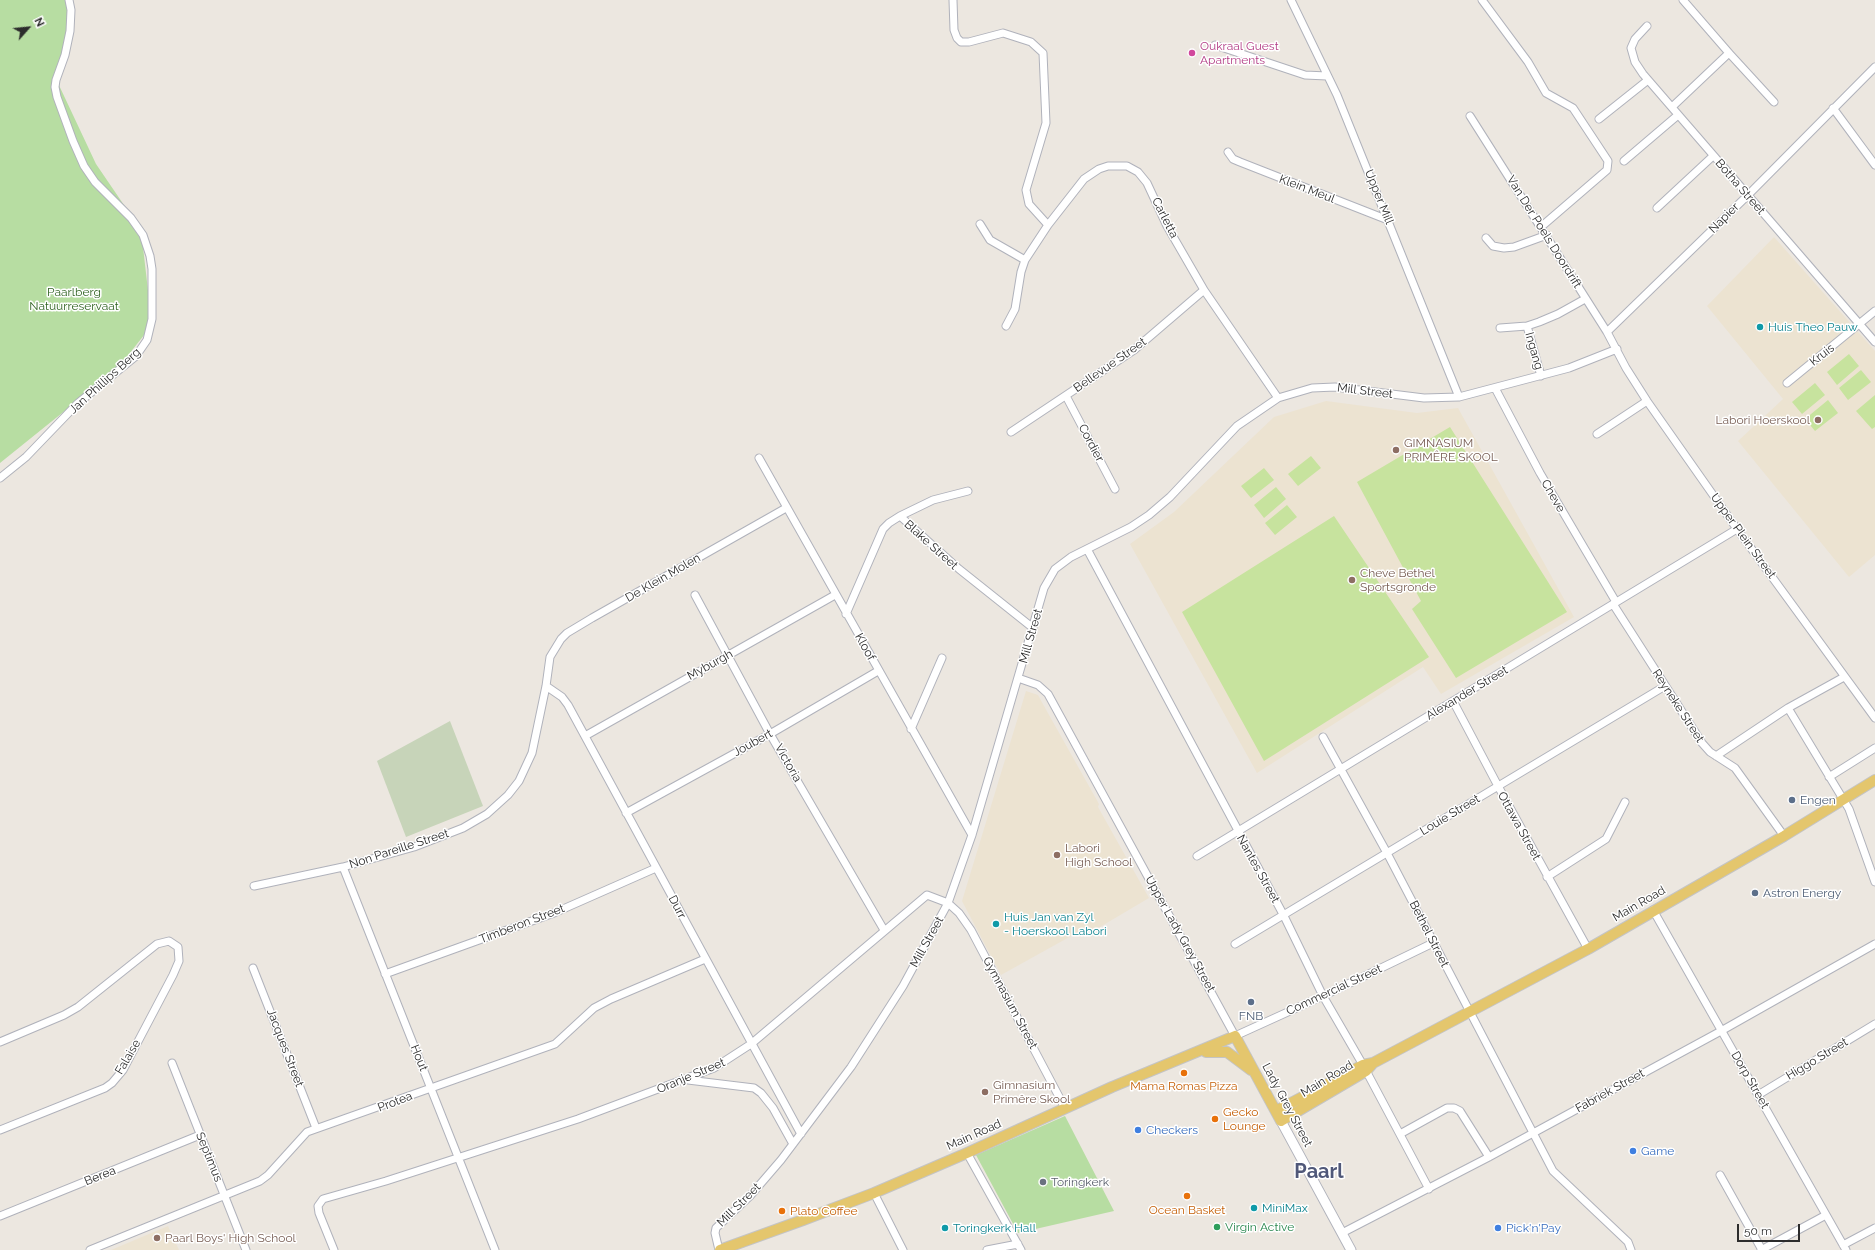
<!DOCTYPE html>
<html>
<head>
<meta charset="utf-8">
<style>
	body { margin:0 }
	#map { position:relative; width:1875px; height:1250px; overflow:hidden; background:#ece7e0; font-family:Raleway,sans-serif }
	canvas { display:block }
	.north { position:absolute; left:8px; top:8px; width:40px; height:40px; -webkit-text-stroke:3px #fff; paint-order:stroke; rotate:63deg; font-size:11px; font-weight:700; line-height:16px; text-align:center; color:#2c2c2c }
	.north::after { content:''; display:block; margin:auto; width:14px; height:18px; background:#2c2c2c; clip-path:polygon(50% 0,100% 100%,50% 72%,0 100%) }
	.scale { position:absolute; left:1737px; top:1224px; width:63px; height:18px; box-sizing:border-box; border:2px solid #2c2c2c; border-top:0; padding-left:5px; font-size:12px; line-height:14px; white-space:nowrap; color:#2c2c2c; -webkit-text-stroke:3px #fff; paint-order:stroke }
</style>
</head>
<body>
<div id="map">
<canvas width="1875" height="1250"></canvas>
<div class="north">N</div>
<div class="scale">50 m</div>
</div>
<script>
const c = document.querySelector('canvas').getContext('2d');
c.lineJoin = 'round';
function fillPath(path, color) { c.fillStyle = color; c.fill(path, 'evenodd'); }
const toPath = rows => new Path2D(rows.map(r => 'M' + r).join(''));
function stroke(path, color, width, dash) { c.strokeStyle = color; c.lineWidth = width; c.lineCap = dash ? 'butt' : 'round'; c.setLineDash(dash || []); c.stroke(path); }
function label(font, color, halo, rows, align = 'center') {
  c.font = font + ' Raleway,sans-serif'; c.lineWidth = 3; c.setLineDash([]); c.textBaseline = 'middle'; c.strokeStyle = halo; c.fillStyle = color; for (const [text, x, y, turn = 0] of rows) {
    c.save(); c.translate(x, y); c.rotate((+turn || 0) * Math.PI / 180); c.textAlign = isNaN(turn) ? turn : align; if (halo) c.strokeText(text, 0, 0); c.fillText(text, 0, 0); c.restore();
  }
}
const education = toPath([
	[1774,237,1875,351,1875,555,1849,577,1738,441,1783,399,1707,306],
	[1326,401,1417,413,1458,408,1574,617,1441,694,1423,667,1257,773,1130,544,1174,512,1274,417],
	[1026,691,1038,695,1044,706,1099,804,1098,807,1149,898,1100,927,1073,935,1001,975,962,901],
	[168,1226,179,1250,111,1250]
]);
const green = toPath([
	[0,0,67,0,73,13,57,81,96,164,141,230,152,325,118,368,0,463],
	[1065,1116,1114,1211,1018,1233,976,1155]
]);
const cemetery = toPath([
	[450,721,483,806,406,837,377,761]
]);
const pitch = toPath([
	[1849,354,1859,366,1837,385,1827,372],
	[1861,370,1871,382,1848,400,1839,388],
	[1815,383,1825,395,1802,414,1792,402],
	[1875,395,1875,427,1872,429,1856,411],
	[1828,400,1838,413,1815,431,1805,419],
	[1450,427,1567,612,1456,678,1412,609,1421,601,1357,482],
	[1311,456,1321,468,1298,486,1288,474],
	[1264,468,1274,480,1251,498,1241,486],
	[1276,487,1286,499,1264,518,1254,505],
	[1287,505,1297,517,1275,535,1265,523],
	[1334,516,1429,657,1264,761,1182,612]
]);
const minor = toPath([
	[953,0,954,30,957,38,961,42,969,42,1003,33,1031,42,1043,53,1046,123,1026,190,1029,204,1048,225],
	[1291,0,1337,95,1459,397],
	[1482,0,1528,62,1546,93,1573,108,1608,161,1607,170,1542,226],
	[1683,0,1729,53],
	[1647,26,1635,39,1631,48,1635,62,1643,74,1875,342],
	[1215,45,1305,75,1327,76],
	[1672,107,1729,53,1774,102],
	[1833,108,1875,165],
	[1470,116,1607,332,1626,368,1647,401,1737,529,1875,718],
	[1599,119,1648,80],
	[1228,152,1233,159,1240,162,1388,220],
	[1624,161,1678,115],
	[1657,208,1713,156],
	[980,224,990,240,1025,260],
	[1486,238,1493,246,1504,248,1514,247,1547,235],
	[1006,326,1015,309,1021,272,1025,260,1048,225,1084,179,1099,169,1108,166,1127,166,1138,172,1147,183,1167,226,1204,290,1278,398],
	[1527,326,1541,376],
	[1500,328,1527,326,1539,322,1558,314,1585,299],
	[1607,332,1747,196,1875,67],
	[1787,383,1875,311],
	[1495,388,1540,473,1616,602],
	[1066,396,1115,489],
	[1011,432,1134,350,1204,290],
	[1597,434,1647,401],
	[759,458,972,835],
	[0,478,26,457,77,404,136,356,147,340,152,319,152,269,150,256,143,235,131,218,95,182,84,166,73,141,57,97,55,87,56,80,65,55,70,31,71,10,69,0],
	[900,516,933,500,968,491],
	[1087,549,1284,916,1323,996,1363,1065,1429,1189],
	[695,595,770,734,884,930],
	[1613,604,1702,743,1710,752,1735,768,1784,836],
	[846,614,883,529,889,523,900,516,959,569,1033,628],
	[1844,677,1788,708,1849,809,1875,882],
	[1018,678,1038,685,1048,694,1235,1036,1323,996,1433,943],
	[546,686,562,697,568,705,801,1134],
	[1453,701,1498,786,1588,949],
	[911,729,942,658],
	[585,736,835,595],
	[1323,737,1387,853,1553,1171,1628,1242,1631,1250],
	[1716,756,1788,708],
	[1829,777,1875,748],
	[626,813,770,734,878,671],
	[1197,856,1737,529],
	[343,867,495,1250],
	[1547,877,1606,839,1625,802],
	[254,886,343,867,414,847,463,828,487,814,508,795,519,781,532,753,546,686,550,657,561,639,567,633,592,618,786,508],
	[1653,910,1846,1250],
	[1235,944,1665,686],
	[253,968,316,1128],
	[385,974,554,913,656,868],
	[0,1042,64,1015,78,1007,157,944,169,941,178,947,179,961,173,975,123,1070,112,1083,105,1088,0,1130],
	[172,1063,246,1250],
	[688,1080,754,1088,761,1093,773,1108,793,1144],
	[1758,1095,1875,1024],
	[1400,1134,1447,1108,1454,1108,1460,1111,1489,1157],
	[967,1153,1021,1250],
	[1720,1175,1762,1250],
	[874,1193,903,1250],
	[0,1216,200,1135],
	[1342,1233,1489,1157,1721,1031,1875,944],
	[1843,1245,1875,1228],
	[90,1250,260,1181,268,1175,307,1132,555,1044,594,1008,611,999,705,959],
	[334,1250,319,1213,318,1206,323,1199,386,1181,578,1119,714,1068,751,1044,927,895,948,903,959,913,971,930,1065,1108],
	[719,1250,715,1233,716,1228,750,1196,781,1160,851,1067,903,986,948,903,972,835,1044,588,1055,569,1071,557,1131,527,1149,515,1170,497,1237,426,1278,398,1312,388,1335,387,1424,398,1459,397,1569,368,1617,349],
	[987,1250,1018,1244],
	[1761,1250,1826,1215]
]);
const secondary = toPath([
	[1281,1121,1351,1250]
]);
const primary = toPath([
	[1206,1052,1227,1052,1251,1070],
	[1276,1111,1363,1065,1373,1063,1588,949,1784,836,1875,780],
	[720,1250,803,1220,874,1193,967,1153,1112,1087,1235,1036,1281,1121,1366,1071,1373,1063]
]);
const markers = [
	[1192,53,4,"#d1479c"],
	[1760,327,4,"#0f9aa8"],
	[1818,420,4,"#8d6e63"],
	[1396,450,4,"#8d6e63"],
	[1352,580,4,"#8d6e63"],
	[1792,800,4,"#5c6f8a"],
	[1057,855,4,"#8d6e63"],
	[1755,893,4,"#5c6f8a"],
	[996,924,4,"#0f9aa8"],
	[1251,1002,4,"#5c6f8a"],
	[1184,1073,4,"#e8710a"],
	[985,1092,4,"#8d6e63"],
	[1215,1119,4,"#e8710a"],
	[1138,1130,4,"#3f7fe0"],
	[1633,1151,4,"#3f7fe0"],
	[1043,1182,4,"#6b7280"],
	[1187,1196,4,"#e8710a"],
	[1254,1208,4,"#0f9aa8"],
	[782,1211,4,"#e8710a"],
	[1217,1227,4,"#2e9e5b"],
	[945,1228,4,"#0f9aa8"],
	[1498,1228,4,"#3f7fe0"],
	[157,1238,4,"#8d6e63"]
];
const hotelNames = [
	["Oukraal Guest",1200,46],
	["Apartments",1200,60]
];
const streetNames = [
	["Botha Street",1740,187,49],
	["Klein Meul",1307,189,21],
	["Upper Mill",1379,197,68],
	["Carletta",1165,218,63],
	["Napier",1724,218,-45],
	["Van Der Poels Doordrift",1544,232,58],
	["Ingang",1534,351,74],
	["Kruis",1822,355,-38],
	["Bellevue Street",1110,365,-35],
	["Jan Phillips Berg",105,381,-42],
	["Mill Street",1365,391,7],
	["Cordier",1091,443,62],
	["Cheve",1553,496,60],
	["Upper Plein Street",1743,536,54],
	["Blake Street",931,545,42],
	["De Klein Molen",663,578,-30],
	["Mill Street",1031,636,-74],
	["Kloof",865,647,61],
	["Myburgh",710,665,-29],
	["Alexander Street",1467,693,-31],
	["Reyneke Street",1678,706,57],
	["Joubert",753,743,-29],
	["Victoria",788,763,60],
	["Louie Street",1450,815,-31],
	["Ottawa Street",1519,826,61],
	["Non Pareille Street",399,849,-18],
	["Nantes Street",1258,869,61],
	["Main Road",1639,904,-30],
	["Durr",677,907,62],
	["Timberon Street",522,924,-21],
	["Upper Lady Grey Street",1180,934,61],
	["Bethel Street",1429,934,63],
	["Mill Street",927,942,-61],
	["Commercial Street",1334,990,-25],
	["Gymnasium Street",1010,1003,62],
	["Jacques Street",285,1048,69],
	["Falaise",128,1057,-60],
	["Hout",419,1058,68],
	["Higgo Street",1817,1059,-31],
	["Oranje Street",691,1076,-23],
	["Main Road",1327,1079,-31],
	["Dorp Street",1750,1080,60],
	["Fabriek Street",1610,1091,-29],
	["Protea",395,1102,-21],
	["Lady Grey Street",1287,1105,62],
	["Main Road",974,1135,-24],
	["Septimus",209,1157,68],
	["Berea",100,1176,-22],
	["Mill Street",739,1205,-45]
];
const parkNames = [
	["Paarlberg",74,292],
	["Natuurreservaat",74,306]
];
const cultureNames = [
	["Huis Theo Pauw",1768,327],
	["Huis Jan van Zyl",1004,917],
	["- Hoerskool Labori",1004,931],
	["MiniMax",1262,1208],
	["Toringkerk Hall",953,1228]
];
const educationNames = [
	["Labori Hoerskool",1810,420,"right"],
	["GIMNASIUM",1404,443],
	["PRIMÊRE SKOOL",1404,457],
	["Cheve Bethel",1360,573],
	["Sportsgronde",1360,587],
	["Labori",1065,848],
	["High School",1065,862],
	["Gimnasium",993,1085],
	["Primêre Skool",993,1099],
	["Paarl Boys' High School",165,1238]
];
const serviceNames = [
	["Engen",1800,800],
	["Astron Energy",1763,893],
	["FNB",1251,1016,"center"]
];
const foodNames = [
	["Mama Romas Pizza",1184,1086],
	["Gecko",1223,1112,"left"],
	["Lounge",1223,1126,"left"],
	["Ocean Basket",1187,1210],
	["Plato Coffee",790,1211,"left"]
];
const shopNames = [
	["Checkers",1146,1130],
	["Game",1641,1151],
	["Pick'n'Pay",1506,1228]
];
const worshipNames = [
	["Toringkerk",1051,1182]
];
const leisureNames = [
	["Virgin Active",1225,1227]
];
const townNames = [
	["Paarl",1319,1172]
];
fillPath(education, '#ece3d1');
fillPath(green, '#b7dda2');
fillPath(cemetery, '#c7d4b9');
fillPath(pitch, '#c7e39e');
stroke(minor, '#b0b2bb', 9);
stroke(secondary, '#b0b2bb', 11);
stroke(primary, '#c4c4c4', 12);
stroke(minor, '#fff', 7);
stroke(secondary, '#fff', 9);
stroke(primary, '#e4c66d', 10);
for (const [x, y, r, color] of markers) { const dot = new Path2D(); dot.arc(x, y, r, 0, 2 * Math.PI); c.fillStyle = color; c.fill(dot); stroke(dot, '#fff', 1.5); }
label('12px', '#b23c85', '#fff', hotelNames, 'left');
label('12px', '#2c2c2c', '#fff', streetNames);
label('12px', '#306322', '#fff', parkNames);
label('12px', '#0d838f', '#fff', cultureNames, 'left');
label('12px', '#785e54', '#fff', educationNames, 'left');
label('12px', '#4e5e75', '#fff', serviceNames, 'left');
label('12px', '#c56008', '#fff', foodNames);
label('12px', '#366cbe', '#fff', shopNames, 'left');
label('12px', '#5b616d', '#fff', worshipNames, 'left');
label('12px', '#27864d', '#fff', leisureNames, 'left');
label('bold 20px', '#505879', '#fff', townNames);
</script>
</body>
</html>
